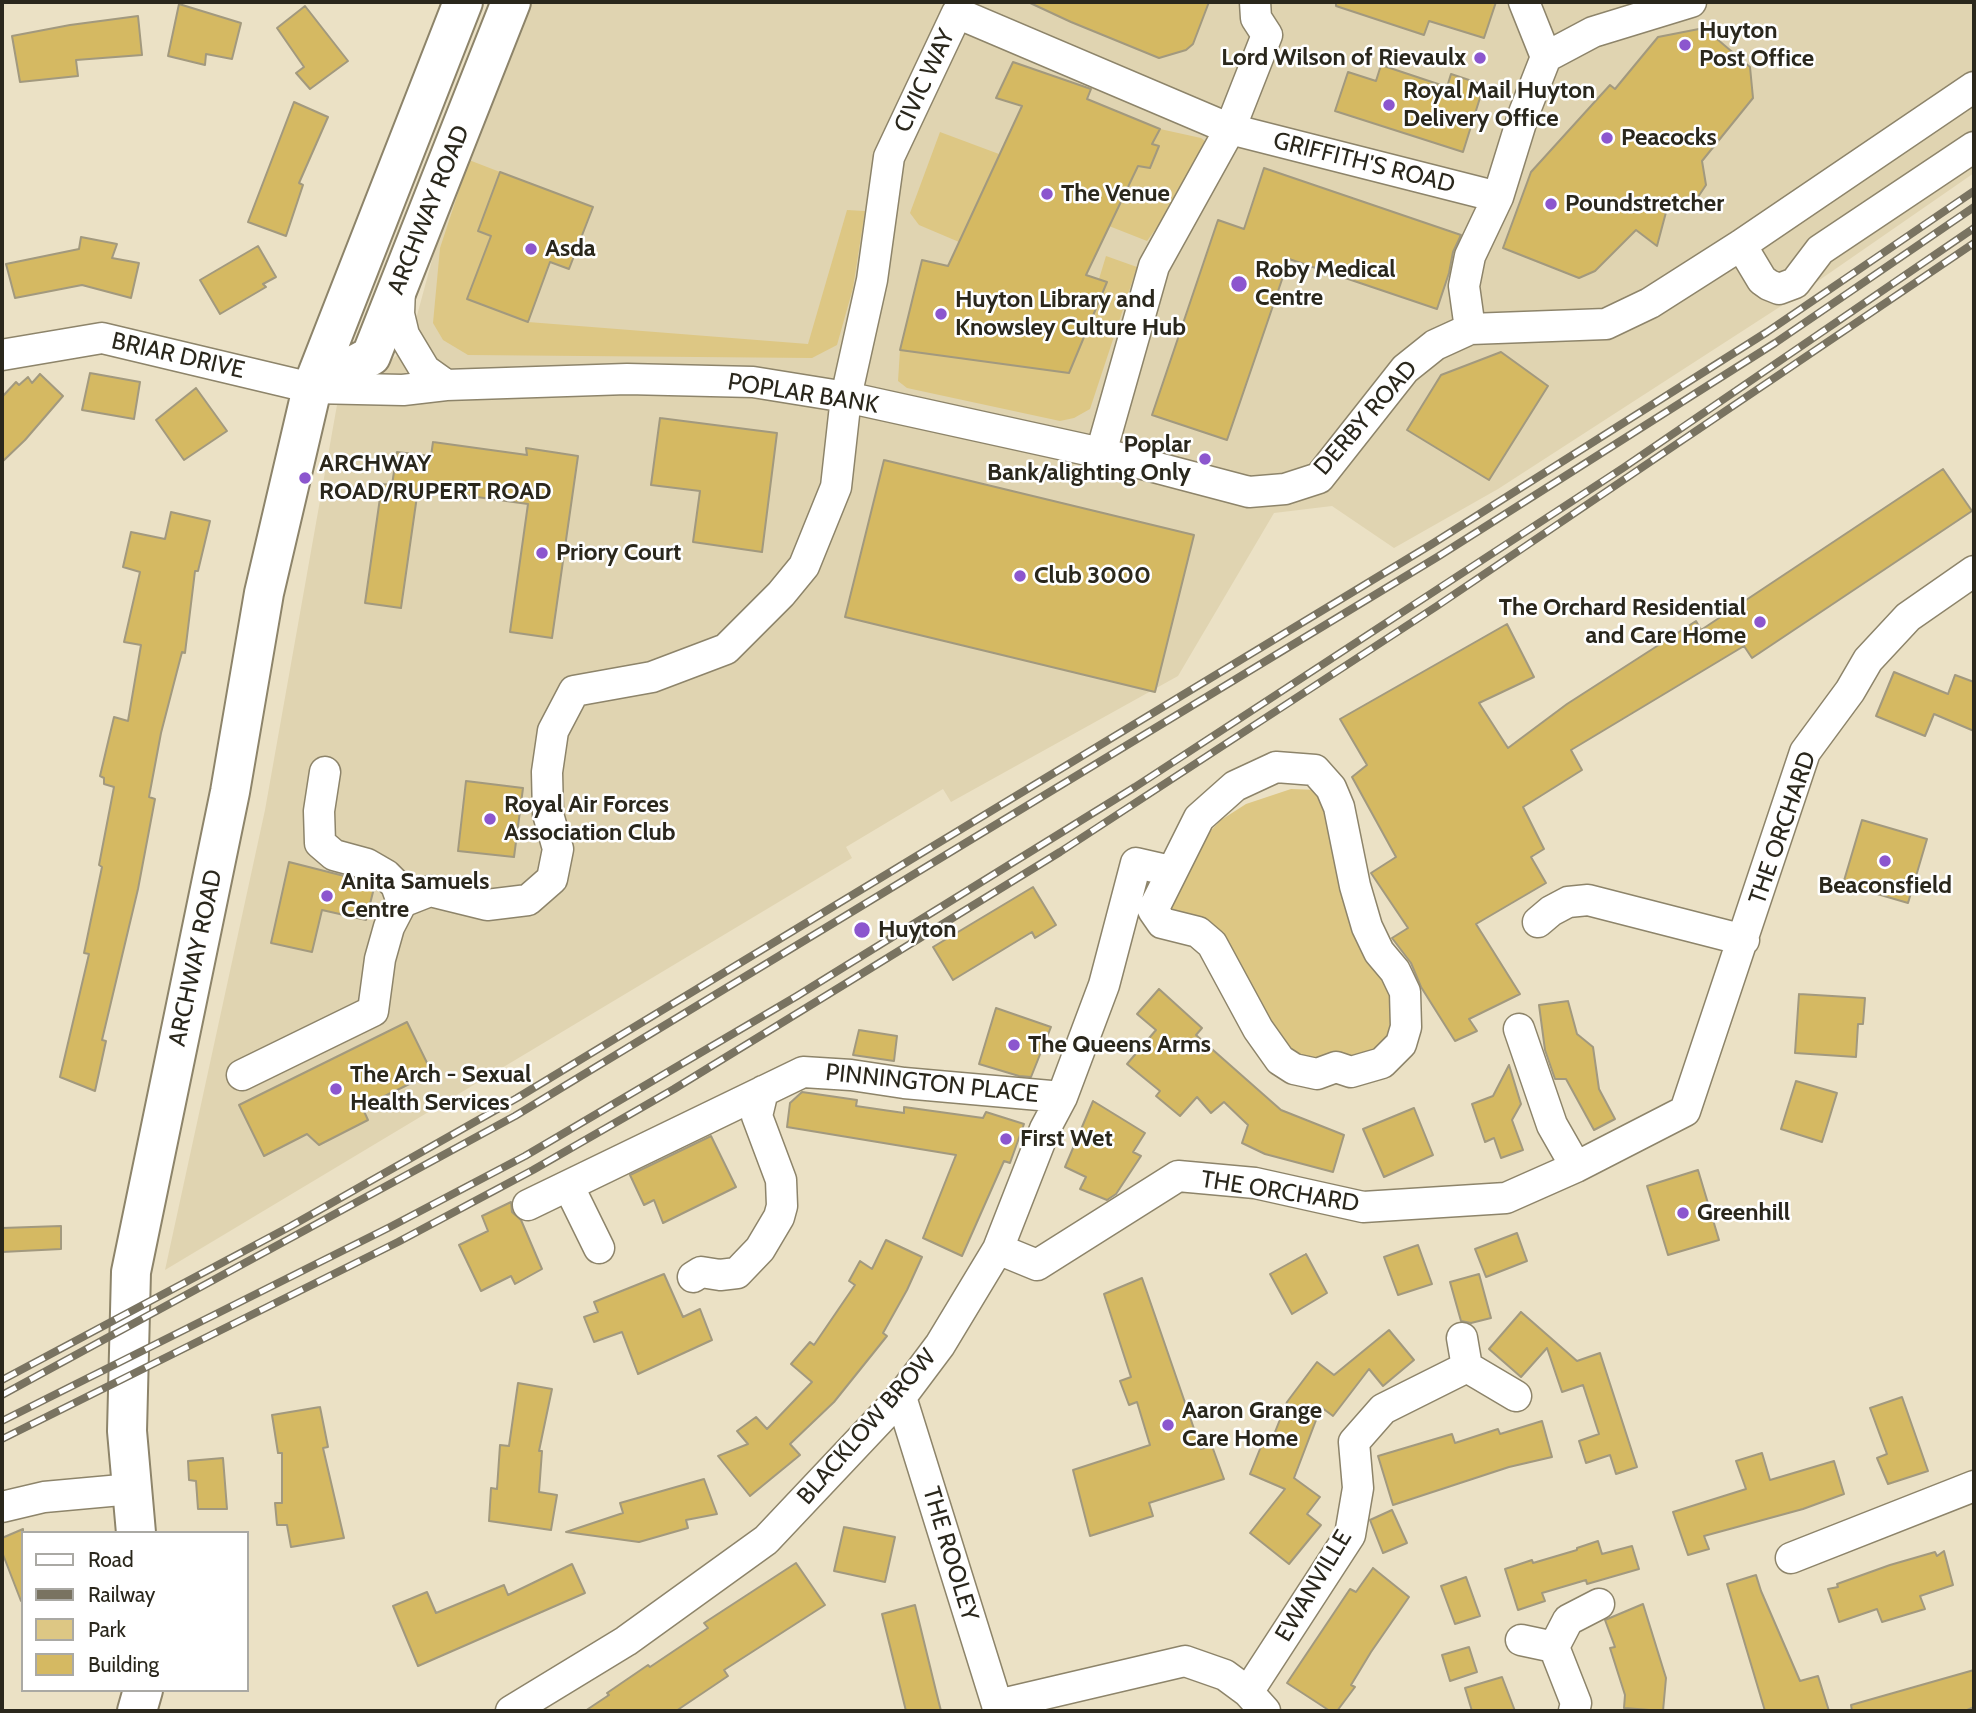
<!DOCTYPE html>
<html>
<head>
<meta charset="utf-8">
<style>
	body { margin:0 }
	#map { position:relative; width:1976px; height:1713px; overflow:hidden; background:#ebe1c5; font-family:Cabin,sans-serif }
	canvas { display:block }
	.frame { position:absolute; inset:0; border:4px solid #2a271c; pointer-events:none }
	.legend { position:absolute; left:21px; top:1531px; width:228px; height:161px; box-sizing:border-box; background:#fff; border:2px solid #aaa9a4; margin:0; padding:9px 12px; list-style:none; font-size:21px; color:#2a271c }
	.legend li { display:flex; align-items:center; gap:14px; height:35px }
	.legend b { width:35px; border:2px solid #aaa9a4 }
</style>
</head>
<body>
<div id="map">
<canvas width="1976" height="1713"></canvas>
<div class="frame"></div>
<ul class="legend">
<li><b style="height:9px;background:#fff"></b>Road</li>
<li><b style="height:9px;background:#797361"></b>Railway</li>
<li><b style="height:19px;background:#ddc784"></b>Park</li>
<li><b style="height:19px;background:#d5b962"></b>Building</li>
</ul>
</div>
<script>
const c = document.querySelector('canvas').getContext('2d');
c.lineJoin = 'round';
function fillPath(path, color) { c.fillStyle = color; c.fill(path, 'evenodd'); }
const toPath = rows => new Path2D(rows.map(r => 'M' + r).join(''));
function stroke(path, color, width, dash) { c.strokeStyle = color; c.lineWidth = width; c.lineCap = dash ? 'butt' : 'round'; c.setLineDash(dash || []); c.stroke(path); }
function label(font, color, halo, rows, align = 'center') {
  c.font = font + ' Cabin,sans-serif'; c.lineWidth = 5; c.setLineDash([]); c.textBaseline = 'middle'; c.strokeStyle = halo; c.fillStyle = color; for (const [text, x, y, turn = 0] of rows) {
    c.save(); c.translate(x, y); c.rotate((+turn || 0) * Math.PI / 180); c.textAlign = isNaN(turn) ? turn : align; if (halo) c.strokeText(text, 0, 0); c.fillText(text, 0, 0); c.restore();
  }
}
const built = toPath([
	[530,2,1974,2,1974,173,1792,299,1498,489,1394,548,1332,506,1274,513,1178,676,951,802,943,789,846,847,852,858,165,1270,265,810,337,405,409,345,435,249]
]);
const green = toPath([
	[1160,129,1201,138,1211,146,1189,183,1147,241,1109,226,1138,166,1151,168,1159,147,1152,144],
	[940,132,999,154,959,242,919,225,910,213],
	[469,160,500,172,478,230,491,236,467,299,528,322,808,344,847,210,865,211,853,288,837,345,812,358,468,355,443,340,433,323,440,248],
	[1106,256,1137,267,1090,409,1074,418,1060,421,907,388,898,381,900,350,1069,373,1107,282,1099,279],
	[1291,789,1318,790,1324,793,1354,937,1363,954,1391,985,1395,1028,1373,1057,1316,1058,1304,1056,1281,1043,1223,932,1211,925,1174,916,1169,909,1197,845,1221,820,1246,804]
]);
const building = toPath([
	[1028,2,1209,2,1193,44,1186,50,1159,58,1071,22,1028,2],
	[1336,2,1496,2,1484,38,1429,21,1424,35,1336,6,1336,2],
	[179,4,241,23,232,59,206,54,205,65,168,56,179,4],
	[305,6,348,61,310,89,296,73,304,67,277,28,305,6],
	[138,16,142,55,76,60,78,76,20,82,12,36,70,25,138,16],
	[1704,28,1750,67,1753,98,1702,161,1706,185,1698,197,1687,202,1669,201,1657,246,1636,230,1595,271,1579,278,1503,248,1531,172,1610,85,1615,89,1658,37,1704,28],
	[1013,62,1091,89,1087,99,1160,129,1152,144,1159,146,1150,168,1138,166,1086,275,1107,282,1069,373,900,350,922,260,948,266,1022,106,996,98,1013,62],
	[1381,65,1447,87,1451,74,1484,85,1463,152,1335,111,1348,72,1376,81,1381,65],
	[294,102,328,117,299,183,303,185,286,236,248,222,294,102],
	[1264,168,1461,235,1453,252,1449,273,1437,309,1289,259,1227,440,1152,415,1218,220,1244,229,1264,168],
	[500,172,593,207,569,269,550,262,528,322,467,299,491,236,478,231,500,172],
	[81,237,117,244,112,258,139,263,131,298,82,285,15,298,6,264,79,249,81,237],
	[258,246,276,277,263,284,266,287,220,314,200,280,258,246],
	[1501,352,1548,386,1489,480,1407,430,1441,375,1501,352],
	[90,373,140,382,134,419,82,410,90,373],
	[40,374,63,396,25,440,2,462,2,397,16,382,19,385,28,377,32,383,40,374],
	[196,388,227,431,184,460,156,420,196,388],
	[660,418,777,433,762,552,693,542,700,491,651,485,660,418],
	[433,442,527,455,526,448,578,456,552,638,510,632,528,504,418,489,401,608,365,603,382,484,392,485,397,452,431,456,433,442],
	[884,460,1194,535,1155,692,845,617,884,460],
	[1943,469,1972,511,1752,658,1744,646,1571,750,1582,770,1523,807,1544,849,1531,857,1546,883,1476,924,1520,994,1469,1019,1477,1031,1455,1041,1421,987,1411,963,1392,938,1408,928,1371,873,1396,857,1352,777,1367,765,1340,719,1507,624,1534,677,1479,703,1508,748,1567,704,1696,621,1701,630,1943,469],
	[171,512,210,521,198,571,195,571,185,653,182,652,161,733,149,797,155,799,138,889,102,1040,106,1041,95,1091,60,1077,89,954,84,953,102,867,99,865,114,787,104,784,104,778,100,776,114,717,128,721,141,645,124,642,140,572,123,567,131,532,165,539,171,512],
	[1894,672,1948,694,1955,675,1974,682,1974,731,1934,714,1925,736,1876,716,1894,672],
	[466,781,523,788,514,857,458,851,466,781],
	[1862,820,1927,839,1908,903,1843,884,1862,820],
	[289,862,360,880,374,888,366,920,322,910,312,952,271,943,289,862],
	[1033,887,1056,925,1035,938,1032,932,953,980,933,947,1033,887],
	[1159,989,1202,1028,1196,1035,1281,1110,1344,1135,1333,1172,1265,1154,1242,1143,1248,1125,1224,1102,1211,1113,1197,1097,1180,1116,1156,1096,1160,1091,1127,1064,1156,1030,1137,1014,1159,989],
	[1799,994,1865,998,1863,1024,1858,1024,1856,1057,1795,1053,1799,994],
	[1568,1001,1577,1034,1593,1047,1599,1089,1615,1119,1594,1130,1566,1079,1555,1079,1545,1050,1539,1005,1568,1001],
	[996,1008,1051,1027,1031,1077,1019,1076,979,1064,996,1008],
	[407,1022,432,1073,362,1107,368,1120,319,1145,307,1134,264,1156,239,1105,407,1022],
	[859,1030,897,1036,894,1061,853,1055,859,1030],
	[1509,1065,1521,1104,1512,1120,1523,1150,1501,1158,1494,1138,1485,1142,1472,1104,1493,1096,1509,1065],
	[1796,1081,1837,1093,1822,1142,1781,1129,1796,1081],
	[802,1092,857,1100,856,1106,904,1113,904,1107,983,1118,986,1112,1024,1124,1010,1163,1004,1161,962,1256,923,1238,956,1155,787,1127,790,1103,802,1092],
	[1093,1101,1145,1133,1133,1152,1141,1156,1116,1194,1107,1200,1080,1189,1086,1177,1065,1167,1093,1101],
	[1414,1108,1433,1155,1384,1177,1363,1129,1414,1108],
	[711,1136,736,1187,663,1223,654,1200,644,1205,630,1175,711,1136],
	[1698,1170,1719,1240,1668,1255,1647,1186,1698,1170],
	[511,1202,512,1212,521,1220,542,1269,515,1284,511,1276,481,1291,459,1245,488,1231,482,1216,511,1202],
	[61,1226,61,1249,2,1252,2,1228,61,1226],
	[1517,1233,1527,1261,1486,1277,1475,1249,1517,1233],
	[886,1240,922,1257,907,1290,883,1333,887,1336,834,1402,790,1444,800,1455,750,1496,718,1456,748,1444,737,1431,756,1417,767,1429,812,1382,791,1364,810,1342,814,1345,855,1285,849,1281,860,1261,872,1269,886,1240],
	[1418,1245,1432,1284,1398,1295,1384,1257,1418,1245],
	[1306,1254,1327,1293,1292,1314,1270,1274,1306,1254],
	[664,1274,683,1317,700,1309,712,1340,638,1374,622,1332,594,1342,584,1317,598,1312,594,1302,664,1274],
	[1479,1274,1491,1318,1471,1323,1461,1321,1450,1282,1479,1274],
	[1142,1278,1201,1449,1212,1446,1224,1479,1149,1503,1153,1516,1090,1536,1073,1470,1150,1445,1137,1402,1129,1405,1120,1381,1131,1377,1104,1294,1142,1278],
	[1521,1312,1577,1361,1600,1353,1637,1467,1616,1474,1610,1455,1586,1463,1579,1441,1599,1434,1583,1385,1562,1392,1547,1348,1521,1377,1489,1349,1521,1312],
	[1389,1330,1414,1360,1383,1386,1369,1369,1333,1416,1321,1407,1294,1478,1320,1497,1307,1514,1321,1525,1289,1564,1250,1533,1285,1489,1250,1474,1264,1439,1271,1442,1287,1402,1317,1362,1334,1375,1389,1330],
	[518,1383,552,1389,539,1451,542,1451,539,1492,557,1495,551,1530,489,1521,491,1488,497,1489,500,1445,509,1446,518,1383],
	[1902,1397,1928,1471,1888,1484,1877,1458,1887,1454,1870,1408,1902,1397],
	[320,1407,328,1447,323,1448,344,1538,291,1547,287,1525,277,1525,275,1503,282,1503,282,1453,278,1453,272,1415,320,1407],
	[1542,1421,1552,1457,1509,1467,1393,1505,1378,1456,1452,1434,1455,1443,1498,1429,1500,1434,1542,1421],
	[1762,1453,1770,1480,1834,1461,1844,1494,1803,1509,1704,1536,1709,1549,1688,1555,1673,1512,1746,1489,1736,1461,1762,1453],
	[223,1458,227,1509,198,1509,196,1481,189,1480,188,1461,223,1458],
	[704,1479,717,1514,686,1520,688,1528,639,1542,566,1532,623,1513,620,1503,704,1479],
	[1392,1510,1407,1543,1383,1553,1370,1520,1392,1510],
	[844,1527,895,1537,885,1582,834,1571,844,1527],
	[23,1529,23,1601,21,1601,2,1552,2,1538,23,1529],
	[1598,1541,1602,1554,1632,1546,1639,1569,1587,1584,1586,1580,1542,1593,1545,1601,1518,1610,1505,1569,1532,1560,1533,1563,1577,1550,1577,1548,1598,1541],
	[1944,1551,1953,1585,1920,1596,1925,1609,1882,1622,1877,1609,1839,1622,1828,1589,1838,1587,1837,1584,1890,1565,1935,1552,1937,1556,1944,1551],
	[796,1563,825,1605,724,1670,728,1676,676,1711,585,1711,609,1695,607,1693,648,1665,650,1667,708,1628,704,1623,796,1563],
	[572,1564,585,1593,418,1666,393,1606,427,1592,436,1613,504,1585,508,1595,572,1564],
	[1373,1568,1409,1597,1371,1652,1351,1685,1355,1687,1337,1711,1330,1711,1287,1683,1350,1589,1356,1592,1373,1568],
	[1756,1575,1761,1591,1800,1681,1818,1676,1829,1711,1765,1711,1727,1584,1756,1575],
	[1466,1577,1480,1616,1455,1624,1441,1586,1466,1577],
	[1643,1604,1666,1678,1663,1711,1624,1708,1625,1695,1610,1648,1615,1647,1605,1620,1643,1604],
	[915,1605,936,1691,941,1711,906,1711,882,1614,915,1605],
	[1469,1647,1477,1672,1450,1681,1442,1655,1469,1647],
	[1974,1670,1974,1707,1965,1711,1852,1711,1851,1705,1974,1670],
	[1502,1677,1515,1711,1472,1711,1465,1688,1502,1677]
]);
const street = toPath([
	[1524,2,1546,57,1593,32,1691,2],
	[1741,245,1762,280,1769,285,1779,289,1795,283,1820,250,1974,147],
	[400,288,399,314,404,335,425,370,446,385],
	[1470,329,1464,286,1470,256,1498,197,1524,113,1546,57],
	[2,355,102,338,312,388,403,390,446,385,627,379,753,382,846,397,1101,453,1249,492,1285,489,1319,478,1405,369,1435,345,1470,329,1606,324,1650,303,1741,245,1974,87],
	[1101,453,1154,266,1230,129,1267,35,1256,18,1255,2],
	[1276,767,1315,770,1331,788,1339,807,1355,886,1367,927,1379,952,1395,971,1405,992,1406,1027,1401,1044,1382,1063,1351,1072,1336,1067,1317,1074,1294,1069,1280,1060,1258,1029,1212,944,1198,932,1162,923,1153,910,1199,818,1235,786,1276,767],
	[325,772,319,811,320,843,334,855,367,864,386,875,396,885,402,902],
	[1538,922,1551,911,1568,902,1588,900,1744,940],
	[1519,1029,1552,1125,1576,1167],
	[242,1075,373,1011,380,959,389,927,402,902,430,891,487,905,528,900,552,879,558,849,548,814,547,772,553,731,574,691,652,677,726,649,781,594,804,566,836,487,846,397,872,280,889,157,957,13,1230,129,1498,197],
	[569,1187,599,1248],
	[528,1205,803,1072,851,1075,904,1083,1062,1097],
	[998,1249,1037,1265,1178,1176,1255,1183,1363,1207,1506,1198,1576,1167,1685,1111,1805,752,1850,691,1868,660,1908,617,1974,571],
	[693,1277,701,1272,720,1275,737,1273,760,1249,779,1217,782,1206,781,1180,757,1116,763,1091],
	[1462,1338,1467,1367,1516,1396],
	[901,1397,999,1711],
	[2,1507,44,1497,132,1489],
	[1791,1558,1974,1486],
	[1521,1640,1554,1647,1568,1620,1599,1604],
	[1554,1647,1576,1703,1574,1711],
	[1248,1692,1350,1535,1358,1488,1354,1442,1383,1409,1467,1367],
	[997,1705,1185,1661,1225,1675,1248,1692,1265,1711],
	[511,1711,626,1641,766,1540,901,1397,940,1345,998,1249,1045,1129,1062,1097,1104,985,1136,863,1171,871]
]);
const secondary = toPath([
	[312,388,371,356,511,2],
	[136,1533,127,1431,131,1272,230,792,264,593,312,388,463,2],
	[137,1711,143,1690]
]);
const rail = toPath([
	[2,1380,291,1226,517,1098,1432,544,1767,332,1974,191],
	[2,1395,515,1116,1439,556,1775,343,1974,207],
	[2,1421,390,1227,525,1156,797,996,1135,787,1623,468,1974,228],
	[2,1439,398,1242,533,1170,674,1089,1060,852,1437,606,1974,243]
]);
const markers = [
	[1685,45,7,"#8c56ce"],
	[1480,58,7,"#8c56ce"],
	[1389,105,7,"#8c56ce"],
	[1607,138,7,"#8c56ce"],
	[1047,194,7,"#8c56ce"],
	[1551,204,7,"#8c56ce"],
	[531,249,7,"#8c56ce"],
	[1239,284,9,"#8c56ce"],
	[941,314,7,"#8c56ce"],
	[1205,459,7,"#8c56ce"],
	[305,478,7,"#8c56ce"],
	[542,553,7,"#8c56ce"],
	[1020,576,7,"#8c56ce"],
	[1760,622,7,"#8c56ce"],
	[490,819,7,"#8c56ce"],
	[1885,861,7,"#8c56ce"],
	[327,896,7,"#8c56ce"],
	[862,930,9,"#8c56ce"],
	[1014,1045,7,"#8c56ce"],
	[336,1089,7,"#8c56ce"],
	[1006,1139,7,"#8c56ce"],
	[1683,1213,7,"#8c56ce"],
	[1168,1425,7,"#8c56ce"]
];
const poiNames = [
	["Huyton",1699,31],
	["Post Office",1699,59],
	["Lord Wilson of Rievaulx",1466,58,"right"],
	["Royal Mail Huyton",1403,91],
	["Delivery Office",1403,119],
	["Peacocks",1621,138],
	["The Venue",1061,194],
	["Poundstretcher",1565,204],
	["Asda",545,249],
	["Roby Medical",1255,270],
	["Centre",1255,298],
	["Huyton Library and",955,300],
	["Knowsley Culture Hub",955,328],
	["Poplar",1191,445,"right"],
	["Bank/alighting Only",1191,473,"right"],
	["ARCHWAY",319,464],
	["ROAD/RUPERT ROAD",319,492],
	["Priory Court",556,553],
	["Club 3000",1034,576],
	["The Orchard Residential",1746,608,"right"],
	["and Care Home",1746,636,"right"],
	["Royal Air Forces",504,805],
	["Association Club",504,833],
	["Anita Samuels",341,882],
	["Centre",341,910],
	["Beaconsfield",1885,886,"center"],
	["Huyton",878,930],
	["The Queens Arms",1028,1045],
	["The Arch - Sexual",350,1075],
	["Health Services",350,1103],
	["First Wet",1020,1139],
	["Greenhill",1697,1213],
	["Aaron Grange",1182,1411],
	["Care Home",1182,1439]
];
const streetNames = [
	["CIVIC WAY",925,81,-65],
	["GRIFFITH'S ROAD",1364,163,14],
	["ARCHWAY ROAD",429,210,-68],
	["BRIAR DRIVE",178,356,13],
	["POPLAR BANK",803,394,9],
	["DERBY ROAD",1366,418,-49],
	["THE ORCHARD",1783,828,-71],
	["ARCHWAY ROAD",196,958,-78],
	["PINNINGTON PLACE",932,1084,6],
	["THE ORCHARD",1280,1192,9],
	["BLACKLOW BROW",867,1427,-49],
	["THE ROOLEY",950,1554,73],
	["EWANVILLE",1314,1586,-59]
];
fillPath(built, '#e0d4b1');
fillPath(green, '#ddc784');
fillPath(building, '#d5b962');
stroke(building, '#a2997e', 2);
stroke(street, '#8d846a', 33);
stroke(secondary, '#8d846a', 42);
stroke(street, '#fff', 30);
stroke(secondary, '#fff', 38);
stroke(rail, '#797361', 8);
stroke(rail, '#fff', 5, [16]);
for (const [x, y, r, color] of markers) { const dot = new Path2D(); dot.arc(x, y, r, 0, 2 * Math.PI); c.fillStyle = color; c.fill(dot); stroke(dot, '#fff', 2.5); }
label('bold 24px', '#2a271c', '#fff', poiNames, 'left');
label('24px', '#2a271c', '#fff', streetNames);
</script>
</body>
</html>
